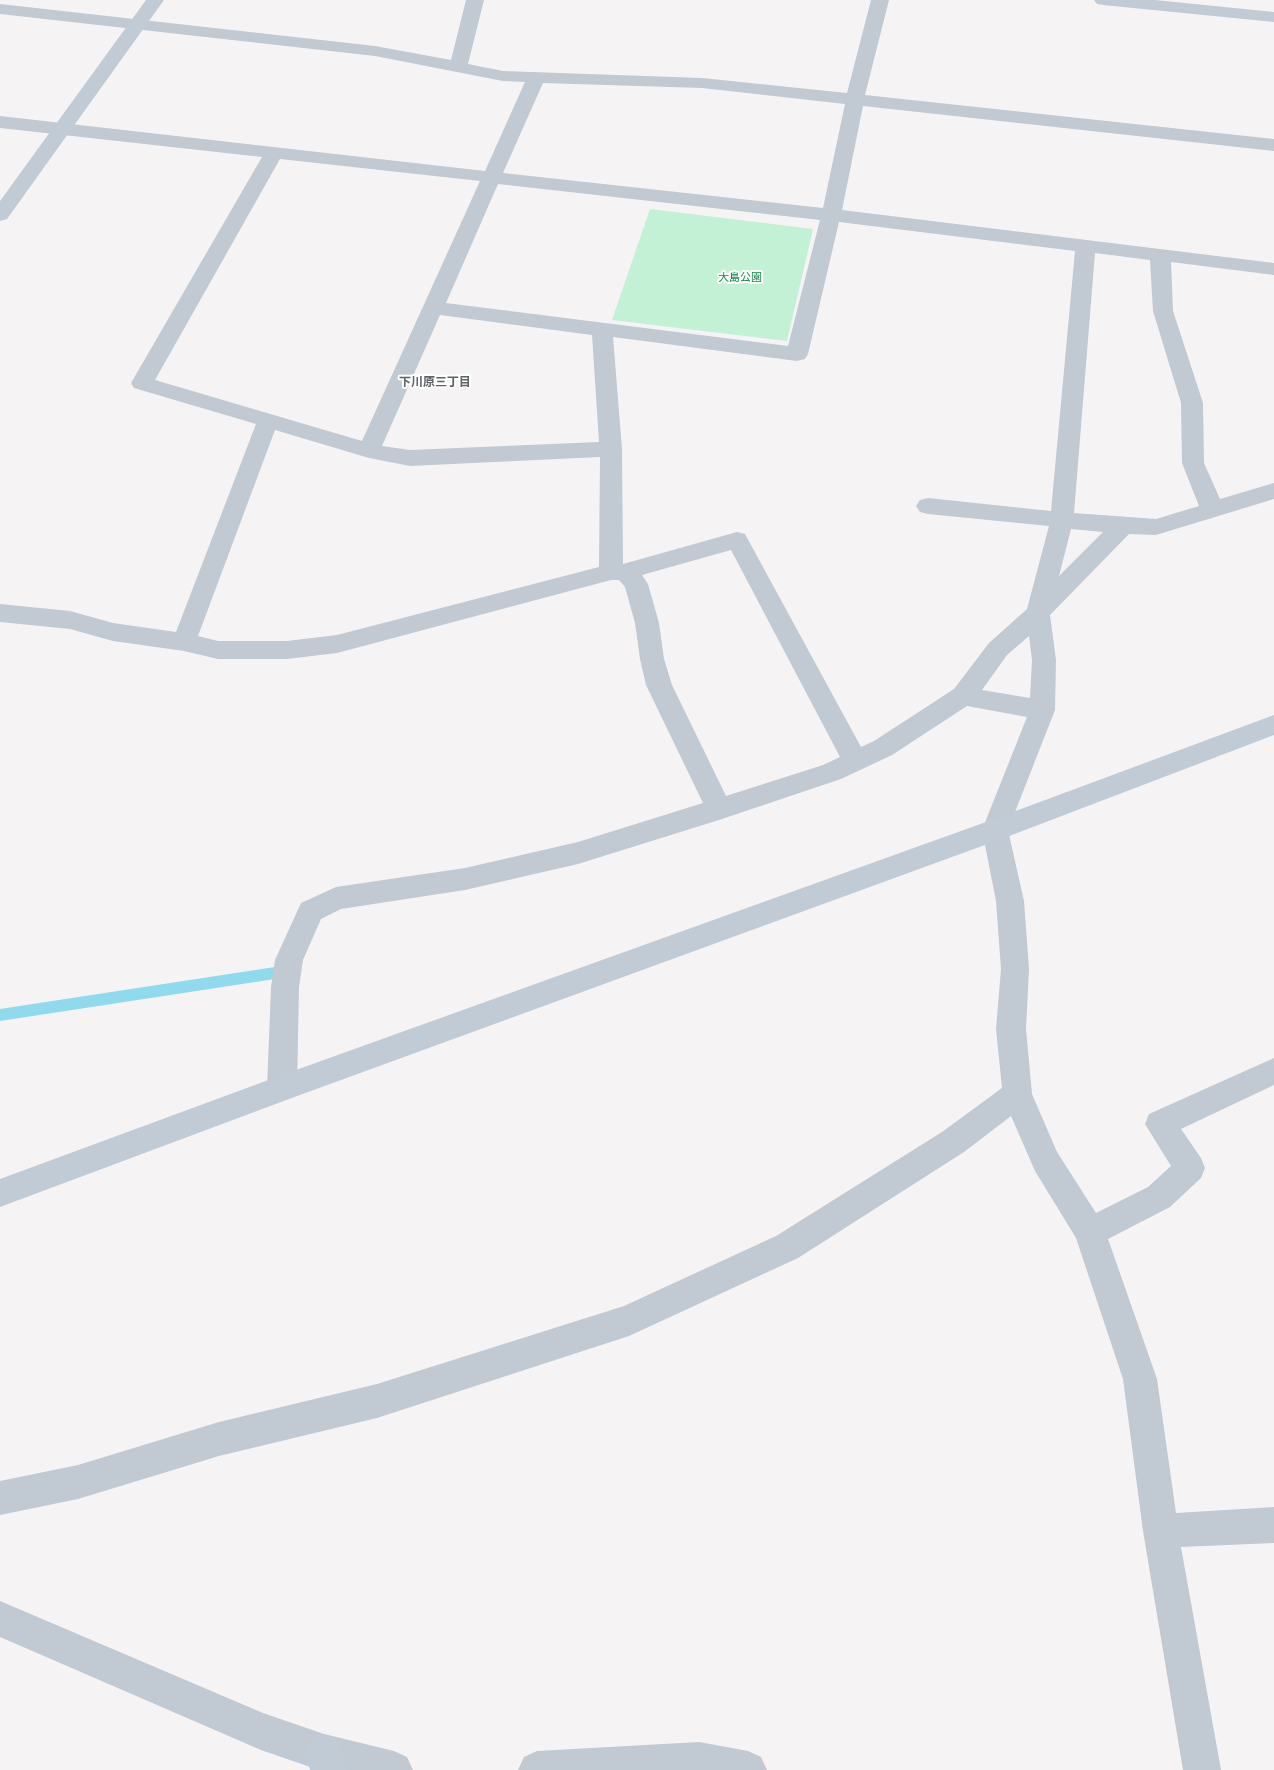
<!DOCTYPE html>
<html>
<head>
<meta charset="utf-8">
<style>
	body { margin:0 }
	canvas { display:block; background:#f5f3f3 }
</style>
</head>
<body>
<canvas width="1274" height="1770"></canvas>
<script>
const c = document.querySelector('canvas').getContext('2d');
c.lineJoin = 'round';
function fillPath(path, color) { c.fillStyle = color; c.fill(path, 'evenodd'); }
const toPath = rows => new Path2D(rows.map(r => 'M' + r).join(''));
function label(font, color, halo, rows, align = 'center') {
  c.font = font + ' "Public Sans","Noto Sans JP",sans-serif'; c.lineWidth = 4; c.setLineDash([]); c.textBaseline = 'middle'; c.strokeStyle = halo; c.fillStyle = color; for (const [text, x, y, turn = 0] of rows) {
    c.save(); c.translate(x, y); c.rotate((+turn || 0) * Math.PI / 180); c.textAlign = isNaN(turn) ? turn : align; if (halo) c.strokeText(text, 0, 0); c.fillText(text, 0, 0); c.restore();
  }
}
const green = toPath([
	[650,209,813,229,787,341,612,320]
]);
const stream = toPath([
	[288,965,293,967,294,971,293,975,288,977,0,1021,0,1009,288,965]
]);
const street = toPath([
	[466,0,484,0,468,64,503,71,702,78,847,93,871,0,889,0,865,95,1274,139,1274,151,863,106,842,210,1274,263,1274,275,1171,262,1173,311,1203,403,1204,463,1220,499,1274,483,1274,499,1156,535,1129,534,1050,615,1056,660,1055,710,1008,830,1024,901,1029,969,1026,1029,1032,1094,1057,1152,1096,1213,1148,1187,1171,1166,1145,1124,1149,1114,1274,1058,1274,1085,1181,1129,1201,1158,1205,1168,1201,1178,1170,1207,1108,1239,1157,1379,1176,1513,1274,1507,1274,1543,1181,1547,1221,1770,1183,1770,1143,1531,1123,1379,1076,1238,1035,1171,1011,1116,964,1152,798,1258,629,1336,377,1418,219,1456,78,1499,0,1515,0,1481,78,1465,219,1422,377,1384,624,1306,776,1236,942,1132,1002,1088,996,1029,1001,969,996,901,982,830,1027,717,967,706,892,755,841,779,719,820,578,864,465,890,341,909,321,919,303,960,299,987,297,1088,293,1097,282,1101,271,1097,267,1088,271,987,275,960,301,903,336,887,465,868,578,842,703,803,646,685,640,659,635,623,625,587,619,580,611,580,337,653,287,659,218,659,184,651,113,641,70,629,0,622,0,604,70,611,113,623,176,632,256,424,134,388,131,383,262,157,0,128,0,116,485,171,525,82,503,81,375,56,0,14,0,4,375,46,451,60,466,0],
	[543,83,702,88,845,104,823,208,503,173,543,83],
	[280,159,480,181,362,441,155,380,280,159],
	[498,184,820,220,788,346,446,303,498,184],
	[839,222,1075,251,1051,511,928,498,920,500,916,506,920,512,928,514,1049,526,1027,609,989,643,954,689,874,741,861,747,745,534,737,532,623,564,622,449,613,337,797,361,805,359,808,354,839,222],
	[1095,253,1150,260,1153,311,1181,403,1182,463,1199,506,1156,519,1074,513,1095,253],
	[440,315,592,335,599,442,410,450,382,446,440,315],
	[275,430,369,458,410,466,600,457,599,567,337,635,287,641,218,641,198,636,275,430],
	[1071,529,1103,532,1059,576,1071,529],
	[731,550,840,757,823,765,726,796,672,685,664,659,659,623,648,584,642,575,731,550],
	[1029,636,1032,660,1030,698,982,690,1007,655,1029,636],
	[0,1601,263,1713,324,1734,394,1751,407,1757,413,1770,319,1770,261,1750,0,1637,0,1601],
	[699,1742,748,1751,761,1757,767,1770,518,1770,524,1757,537,1751,699,1742]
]);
const secondary = toPath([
	[146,0,164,0,7,219,0,221,0,201,146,0],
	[1094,0,1155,0,1274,12,1274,22,1103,5,1097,4,1094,0],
	[1274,715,1274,735,1004,838,289,1099,0,1207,0,1179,282,1075,986,822,1274,715],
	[324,1734,337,1740,348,1770,310,1770,305,1753,311,1740,324,1734]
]);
const farParknames = [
	["大島公園",740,278]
];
const farNeighbourhoodnames = [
	["下川原三丁目",435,382]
];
fillPath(green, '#c3f1d5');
fillPath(stream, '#90daee');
fillPath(street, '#c1cad2');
fillPath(secondary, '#c1cbd6');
label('11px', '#17864f', '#fff', farParknames);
label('bold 12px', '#5f6368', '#fff', farNeighbourhoodnames);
</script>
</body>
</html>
